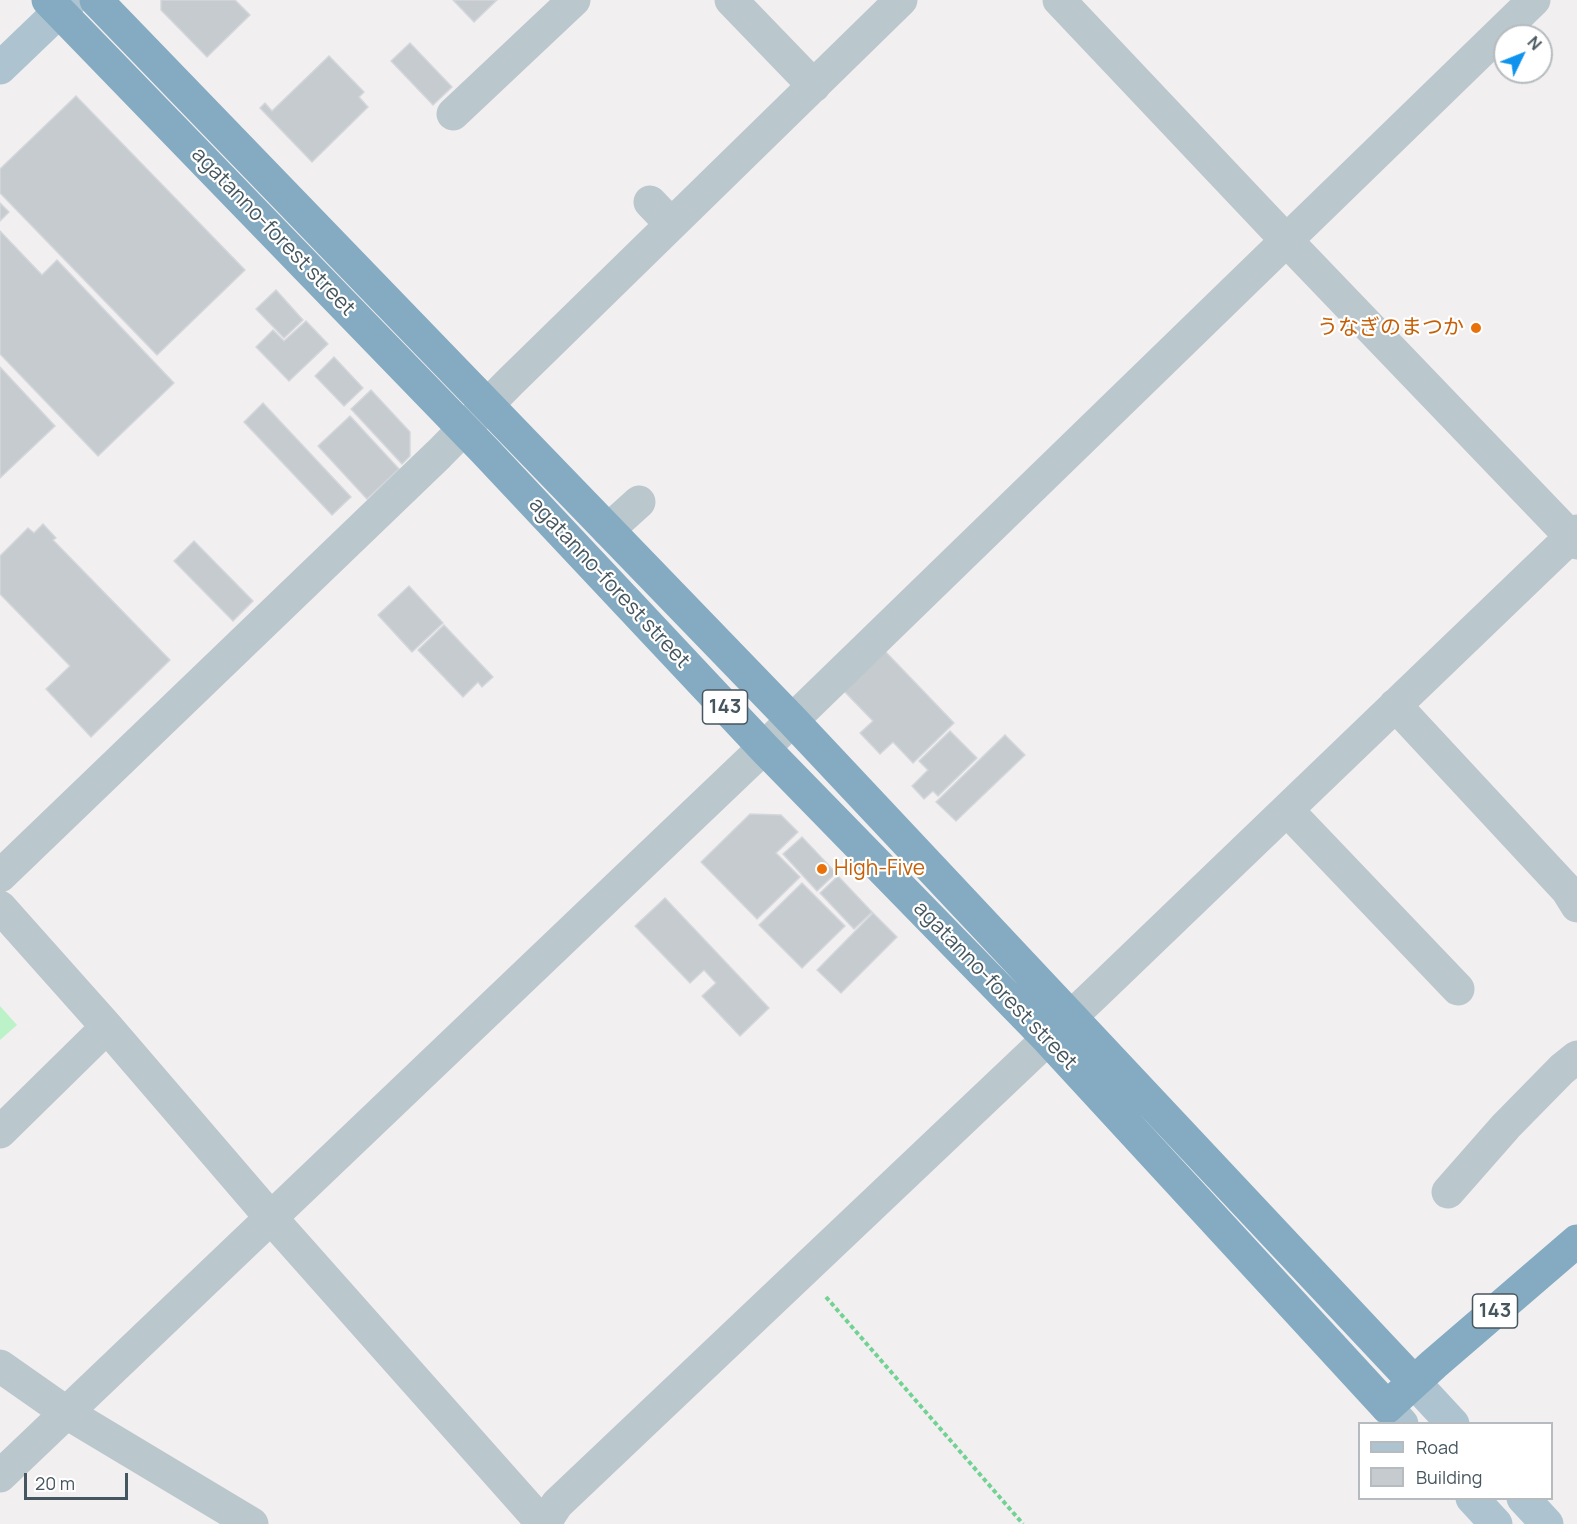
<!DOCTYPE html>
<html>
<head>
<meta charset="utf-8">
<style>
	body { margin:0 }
	#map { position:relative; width:1577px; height:1524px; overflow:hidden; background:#f2eff0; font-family:Manrope,sans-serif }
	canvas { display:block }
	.legend { position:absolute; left:1358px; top:1422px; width:195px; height:78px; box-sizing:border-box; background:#fff; border:2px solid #b5bbbf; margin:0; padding:8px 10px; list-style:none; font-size:18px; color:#46565e }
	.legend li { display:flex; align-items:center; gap:12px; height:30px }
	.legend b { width:30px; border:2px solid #b5bbbf }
	.north { position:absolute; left:1493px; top:24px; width:60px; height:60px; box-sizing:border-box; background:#fff; border:2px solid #b5bbbf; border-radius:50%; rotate:47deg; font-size:16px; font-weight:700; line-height:24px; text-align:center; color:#46565e }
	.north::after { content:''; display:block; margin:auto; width:21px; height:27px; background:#0f93ec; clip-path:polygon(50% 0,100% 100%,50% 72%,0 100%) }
	.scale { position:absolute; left:24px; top:1473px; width:104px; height:27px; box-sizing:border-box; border:3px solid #46565e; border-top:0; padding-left:8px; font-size:18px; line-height:21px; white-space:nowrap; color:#46565e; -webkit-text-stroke:4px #fff; paint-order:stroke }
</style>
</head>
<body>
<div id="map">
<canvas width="1577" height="1524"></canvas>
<ul class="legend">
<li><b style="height:8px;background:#adc4d0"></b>Road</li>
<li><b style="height:16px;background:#c6cbcf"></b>Building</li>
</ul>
<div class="north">N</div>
<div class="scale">20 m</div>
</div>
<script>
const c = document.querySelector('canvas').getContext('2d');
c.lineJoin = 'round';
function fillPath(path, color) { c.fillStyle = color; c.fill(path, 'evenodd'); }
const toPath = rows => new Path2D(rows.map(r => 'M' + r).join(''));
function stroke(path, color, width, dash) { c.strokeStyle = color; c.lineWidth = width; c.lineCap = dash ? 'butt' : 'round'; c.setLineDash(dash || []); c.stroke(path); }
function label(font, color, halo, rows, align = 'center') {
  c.font = font + ' Manrope,"Noto Sans JP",sans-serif'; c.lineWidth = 4.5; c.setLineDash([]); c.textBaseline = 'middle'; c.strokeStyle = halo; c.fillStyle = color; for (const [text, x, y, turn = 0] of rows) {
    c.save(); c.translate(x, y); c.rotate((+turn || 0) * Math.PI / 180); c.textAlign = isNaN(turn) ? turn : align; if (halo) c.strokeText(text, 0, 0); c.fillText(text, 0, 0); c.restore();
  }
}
const green = toPath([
	[0,1006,17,1025,0,1040]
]);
const building = toPath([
	[161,0,235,0,250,15,207,57,161,10,161,0],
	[453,0,497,0,474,22,453,0],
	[410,43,452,87,433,105,391,61,410,43],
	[329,56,364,92,359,97,368,107,312,162,260,108,265,103,272,111,329,56],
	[76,96,245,270,157,355,0,193,0,169,76,96],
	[0,203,9,212,0,221,0,203],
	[0,231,42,275,57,260,174,383,98,456,0,354,0,231],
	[276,290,303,320,284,338,256,309,276,290],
	[306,321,328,344,289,381,256,347,273,330,284,341,306,321],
	[334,357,363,388,344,406,315,376,334,357],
	[0,367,55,426,0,478,0,367],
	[371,390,410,432,410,456,402,464,351,409,371,390],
	[263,403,351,497,332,515,244,422,263,403],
	[350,416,399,469,367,499,318,446,350,416],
	[43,524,56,538,53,540,170,660,91,737,46,689,70,666,0,594,0,556,28,528,34,533,43,524],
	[194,541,253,601,233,621,174,561,194,541],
	[409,586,443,623,412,652,378,615,409,586],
	[444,625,493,677,482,687,478,682,463,697,418,650,444,625],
	[882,648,954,723,913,763,893,742,880,754,860,733,873,721,841,688,882,648],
	[950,731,977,758,938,796,933,791,924,799,912,786,928,770,919,761,950,731],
	[1005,735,1025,755,956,821,936,802,1005,735],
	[750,814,781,815,798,832,776,853,800,877,757,919,701,862,750,814],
	[802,837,836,873,817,891,783,854,802,837],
	[838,876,872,912,854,929,820,893,838,876],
	[802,883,845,926,802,968,759,925,802,883],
	[665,898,769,1008,740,1036,702,996,716,983,704,970,690,983,635,926,665,898],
	[873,913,897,937,841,993,817,970,873,913]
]);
const path = toPath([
	[826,1297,1023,1524]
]);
const minor = toPath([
	[731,0,814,86],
	[1059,0,1287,241,1577,543],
	[453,114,574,0],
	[650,202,671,224],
	[608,530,639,502],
	[1395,705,1567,890,1577,906],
	[1287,810,1458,989],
	[0,876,439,454,510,382,901,0],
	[0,907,107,1027,272,1219,543,1524],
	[0,1132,107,1027],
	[1448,1192,1506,1126,1562,1069,1577,1057],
	[0,1366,67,1413,252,1524],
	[0,1476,775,737,1534,0],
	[544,1524,557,1504,1095,994,1577,531]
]);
const major = toPath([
	[0,68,71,0],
	[1414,1382,1453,1424],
	[1387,1407,1402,1424],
	[1472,1498,1496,1524],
	[1523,1498,1547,1524]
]);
const highway = toPath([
	[48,0,485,451,764,748,1047,1038,1387,1407,1434,1364,1577,1241],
	[96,0,792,720,1414,1382]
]);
const markers = [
	[1476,328,6,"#e8710a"],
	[822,869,6,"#e8710a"]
];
const shields = [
	[725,707,45],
	[1495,1311,45]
];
const shieldNames = [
	["143",725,707],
	["143",1495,1311]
];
const streetNames = [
	["agatanno-forest street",273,232,46],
	["agatanno-forest street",609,583,47],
	["agatanno-forest street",995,986,46]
];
const foodNames = [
	["うなぎのまつか",1464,328],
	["High-Five",834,869,"left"]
];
fillPath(green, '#bbf2c8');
fillPath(building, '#c6cbcf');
stroke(building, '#d3d7db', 1.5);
stroke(path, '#71d293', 4, [4.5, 3]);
stroke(minor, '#bac7cd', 33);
stroke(major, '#adc4d0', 33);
stroke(highway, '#84abc1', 33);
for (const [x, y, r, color] of markers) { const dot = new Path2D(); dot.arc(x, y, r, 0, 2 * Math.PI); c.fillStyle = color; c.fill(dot); stroke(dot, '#fff', 2); }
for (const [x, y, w] of shields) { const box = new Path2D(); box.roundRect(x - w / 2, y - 17, w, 34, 4.5); c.fillStyle = '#fff'; c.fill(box); stroke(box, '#46565e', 1.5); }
label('bold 20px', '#46565e', null, shieldNames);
label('21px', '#46565e', '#fff', streetNames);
label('21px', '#c56008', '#fff', foodNames, 'right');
</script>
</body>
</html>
